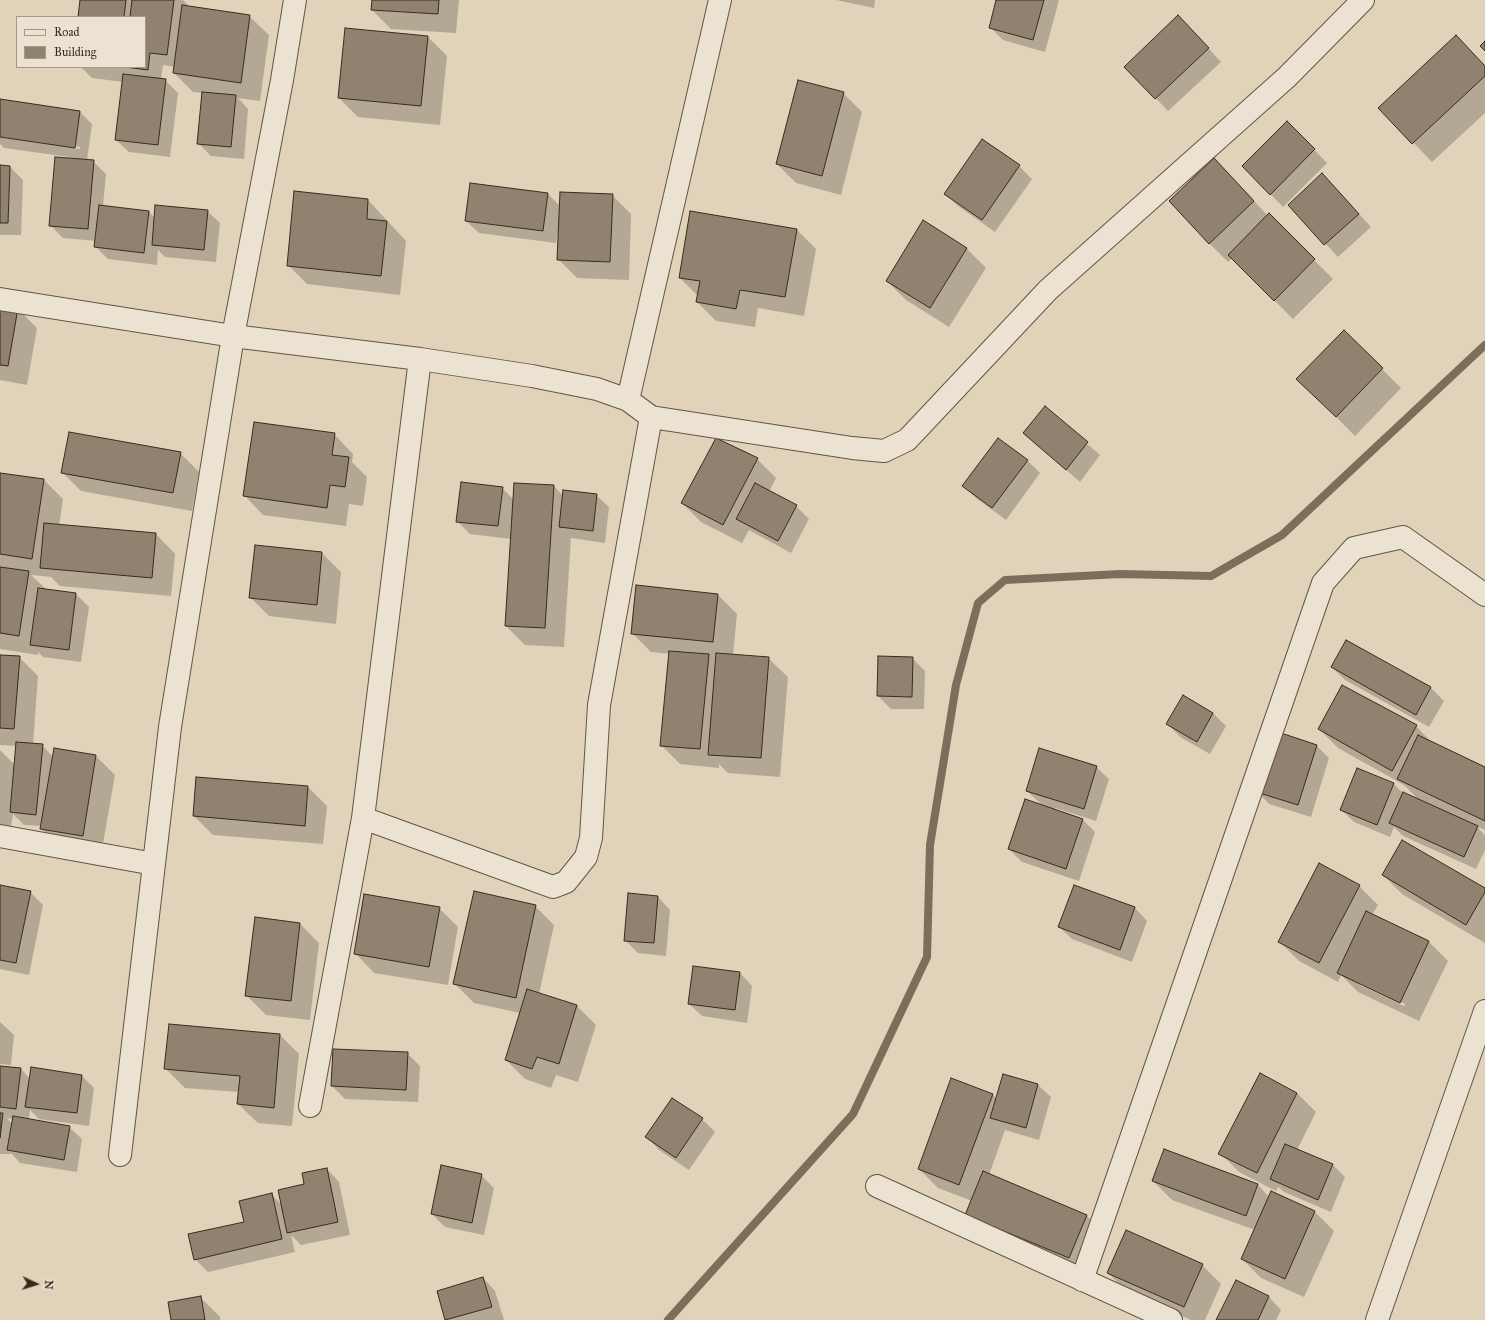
<!DOCTYPE html>
<html>
<head>
<meta charset="utf-8">
<style>
	body { margin:0 }
	#map { position:relative; width:1485px; height:1320px; overflow:hidden; background:#e0d3ba; font-family:"IM FELL Great Primer",serif }
	canvas { display:block }
	.legend { position:absolute; left:16px; top:16px; width:130px; height:52px; box-sizing:border-box; background:#ebe2d2; border:1px solid #a49989; margin:0; padding:5px 7px; list-style:none; font-size:12px; color:#392b1c }
	.legend li { display:flex; align-items:center; gap:8px; height:20px }
	.legend b { width:20px; border:1px solid #a49989 }
	.north { position:absolute; left:16px; top:1264px; width:40px; height:40px; -webkit-text-stroke:3px #ebe2d2; paint-order:stroke; rotate:94deg; font-size:11px; font-weight:700; line-height:16px; text-align:center; color:#392b1c }
	.north::after { content:''; display:block; margin:auto; width:14px; height:18px; background:#392b1c; clip-path:polygon(50% 0,100% 100%,50% 72%,0 100%) }
</style>
</head>
<body>
<div id="map">
<canvas width="1485" height="1320"></canvas>
<ul class="legend">
<li><b style="height:5px;background:#ebe2d2"></b>Road</li>
<li><b style="height:11px;background:#90826e"></b>Building</li>
</ul>
<div class="north">N</div>
</div>
<script>
const c = document.querySelector('canvas').getContext('2d');
c.lineJoin = 'round';
function fillPath(path, color) { c.fillStyle = color; c.fill(path, 'evenodd'); }
const toPath = rows => new Path2D(rows.map(r => 'M' + r).join(''));
function stroke(path, color, width, dash) { c.strokeStyle = color; c.lineWidth = width; c.lineCap = dash ? 'butt' : 'round'; c.setLineDash(dash || []); c.stroke(path); }
const shadow = toPath([
	[81,0,183,0,188,5,187,7,249,16,269,35,260,101,238,98,248,109,244,159,211,156,198,143,203,93,193,92,174,73,175,67,163,65,161,79,165,80,178,93,170,157,129,152,116,140,123,82,92,78,81,67,145,67,145,17,79,17],
	[373,0,459,0,456,33,391,29,372,10],
	[836,0,875,0,874,8],
	[997,0,1059,0,1045,52,1003,40,990,27],
	[1191,29,1221,62,1168,111,1126,67],
	[428,37,447,56,440,125,358,117,339,98],
	[1485,66,1485,113,1432,162,1380,108],
	[843,93,862,112,841,195,796,183,777,164],
	[0,100,80,112,92,124,87,160,93,161,106,174,103,206,149,212,155,218,207,211,220,223,216,262,165,257,158,250,157,265,108,259,95,246,96,241,63,238,50,225,69,157,4,148,0,144],
	[4,136,80,147,80,149,4,138],
	[1287,122,1327,163,1283,207,1243,166],
	[0,166,10,167,23,180,21,235,0,235],
	[1019,166,1032,179,995,232,958,206,945,194],
	[1233,178,1268,216,1269,215,1333,279,1293,319,1232,258,1228,262,1209,243],
	[1335,187,1371,227,1338,257,1289,205],
	[548,194,560,206,612,195,631,214,629,280,577,278,558,259,559,230,558,230,556,243,479,233,466,221],
	[368,200,406,241,400,295,307,284,288,265],
	[924,222,967,249,986,268,949,327,906,300,887,281],
	[797,230,816,249,804,316,758,308,755,327,716,321,697,302,698,296,680,278],
	[0,306,18,309,37,328,27,385,0,380],
	[1382,369,1401,388,1355,436,1317,398],
	[1045,408,1100,455,1080,482,1024,433],
	[334,434,353,454,352,462,367,477,363,506,349,504,346,526,263,515,244,495],
	[180,453,199,472,192,511,81,491,62,472],
	[757,459,776,478,769,492,796,506,809,519,791,553,749,530,742,543,701,522,682,503],
	[1027,460,1040,473,1006,520,976,498,963,485],
	[0,474,44,480,63,499,59,526,156,534,175,554,171,596,60,586,51,577,31,575,47,590,76,594,89,607,81,662,43,657,38,652,38,655,0,649],
	[554,486,563,496,596,495,609,507,605,543,571,538,564,647,525,645,506,626,511,539,470,534,457,521,502,488,514,500],
	[256,546,322,553,341,572,336,624,269,616,250,597],
	[718,595,737,614,733,655,768,658,788,677,780,777,728,773,719,764,719,768,680,764,661,745,670,654,651,652,632,633],
	[1346,641,1431,688,1444,701,1429,727,1345,680,1332,667],
	[0,656,19,657,38,676,33,745,42,745,53,757,96,756,115,775,101,855,61,848,41,829,42,826,24,825,13,814,9,840,0,839,0,750,15,765,17,746,0,745],
	[912,658,925,671,924,709,891,709,878,696],
	[1183,696,1213,713,1226,726,1210,754,1180,737,1168,724],
	[1416,726,1432,743,1485,768,1485,830,1476,826,1485,835,1485,850,1476,869,1403,836,1394,827,1390,837,1354,822,1341,809,1358,769,1394,784,1403,793,1420,801,1404,785,1338,748,1319,729],
	[1317,746,1329,758,1311,817,1269,804,1257,791],
	[1096,767,1109,779,1096,821,1055,808,1055,810,1082,819,1095,832,1079,881,1022,862,1009,849,1042,805,1027,791],
	[308,787,327,806,323,844,213,835,194,816],
	[1383,875,1485,889,1485,943,1402,894],
	[0,886,30,892,43,905,29,975,0,969],
	[1074,886,1135,908,1147,921,1132,962,1072,939,1059,927],
	[1359,886,1378,905,1372,915,1429,942,1448,961,1419,1021,1358,992,1341,975,1338,982,1299,961,1280,942],
	[1360,983,1405,1004,1404,1006,1360,985],
	[658,897,670,910,666,956,638,953,625,940],
	[535,906,554,925,539,994,577,1006,596,1025,578,1082,556,1075,551,1088,525,1079,506,1060,520,1013,474,1003,455,984],
	[439,908,458,927,448,985,374,973,355,953],
	[300,924,319,943,310,1020,266,1015,246,995],
	[740,973,752,986,747,1023,702,1016,689,1004],
	[0,1022,14,1035,11,1065,0,1064],
	[280,1035,299,1054,292,1126,258,1123,238,1104,240,1092,185,1088,166,1069],
	[334,1050,407,1053,420,1066,418,1102,345,1099,332,1086],
	[0,1067,21,1069,30,1079,81,1075,94,1088,89,1126,39,1119,30,1110,29,1119,69,1127,82,1139,77,1172,20,1163,12,1154,0,1154],
	[7,1118,13,1119,12,1124],
	[1004,1075,1038,1085,1051,1097,1039,1140,1005,1130,989,1175,1087,1216,1106,1235,1089,1277,985,1233,972,1201,938,1188,919,1169,992,1094,997,1099],
	[1297,1093,1316,1112,1297,1150,1333,1165,1345,1177,1331,1212,1284,1192,1278,1187,1276,1191,1239,1172,1220,1153],
	[672,1099,702,1119,715,1132,689,1170,659,1150,647,1137],
	[327,1169,339,1182,350,1235,301,1245,291,1235,295,1252,208,1272,195,1259,245,1222,272,1195,282,1205],
	[481,1175,494,1188,484,1235,445,1227,432,1214],
	[1153,1181,1258,1185,1269,1197,1271,1192,1315,1212,1334,1231,1304,1297,1261,1278,1242,1259,1255,1230,1172,1200],
	[1202,1265,1221,1284,1205,1320,1191,1320,1127,1292,1108,1273],
	[483,1278,495,1291,504,1320,446,1320,438,1292],
	[1236,1281,1269,1297,1281,1310,1276,1320,1217,1320],
	[200,1297,220,1317,220,1320,172,1320]
]);
const stream = toPath([
	[668,1320,853,1114,927,957,930,845,956,685,978,603,1005,580,1120,574,1211,576,1282,535,1485,345]
]);
const building = toPath([
	[80,0,126,0,124,17,78,17,80,0],
	[132,0,174,0,167,55,150,53,148,70,125,67,145,67,145,17,130,17,132,0],
	[372,0,439,0,438,14,371,10,372,0],
	[996,0,1044,0,1033,40,989,28,996,0],
	[182,5,250,15,241,83,173,73,182,5],
	[1178,15,1209,48,1155,99,1124,67,1178,15],
	[345,28,428,36,421,106,338,98,345,28],
	[1456,35,1485,66,1485,76,1412,144,1378,108,1456,35],
	[1485,41,1485,51,1480,46,1485,41],
	[123,74,166,79,158,145,115,140,123,74],
	[798,80,844,92,822,176,776,164,798,80],
	[202,92,236,95,231,147,197,144,202,92],
	[0,99,80,111,75,148,0,137,0,99],
	[1287,121,1315,149,1270,195,1242,166,1287,121],
	[982,139,1020,165,982,220,944,194,982,139],
	[55,157,94,160,88,229,49,226,55,157],
	[1214,158,1254,201,1209,244,1169,201,1214,158],
	[0,165,10,166,8,223,0,223,0,165],
	[1322,173,1359,214,1324,245,1288,205,1322,173],
	[470,183,548,193,543,231,465,221,470,183],
	[294,191,368,199,367,219,387,221,381,276,287,266,294,191],
	[560,192,613,194,610,262,557,260,560,192],
	[99,205,149,211,144,253,94,247,99,205],
	[155,205,208,210,204,250,152,245,155,205],
	[690,211,797,229,785,297,740,290,736,309,696,302,700,281,679,278,690,211],
	[1269,213,1315,259,1274,301,1228,255,1269,213],
	[923,220,967,248,930,308,886,281,923,220],
	[0,305,18,308,8,366,0,365,0,305],
	[1344,330,1383,368,1336,417,1296,379,1344,330],
	[1045,406,1088,442,1066,470,1023,433,1045,406],
	[254,422,335,433,332,455,349,457,345,487,330,485,327,508,243,496,254,422],
	[69,432,181,452,173,493,61,473,69,432],
	[716,438,758,458,723,525,681,503,716,438],
	[998,438,1028,460,992,508,962,486,998,438],
	[0,473,44,479,32,559,0,554,0,473],
	[461,482,503,487,498,526,456,522,461,482],
	[514,483,554,485,545,628,505,626,514,483],
	[755,483,797,505,778,541,736,519,755,483],
	[563,490,597,494,593,531,559,527,563,490],
	[44,523,156,533,152,578,40,568,44,523],
	[255,545,322,552,317,605,249,598,255,545],
	[0,567,29,571,19,636,0,633,0,567],
	[636,585,718,594,713,642,631,634,636,585],
	[38,588,76,593,69,650,30,645,38,588],
	[1346,640,1431,687,1416,715,1331,667,1346,640],
	[669,651,709,654,700,749,660,746,669,651],
	[716,653,769,657,761,758,708,755,716,653],
	[0,655,20,656,14,729,0,728,0,655],
	[878,656,913,657,912,697,877,696,878,656],
	[1342,685,1417,725,1392,771,1318,729,1342,685],
	[1183,695,1213,713,1197,742,1166,724,1183,695],
	[1275,731,1317,745,1298,805,1256,792,1275,731],
	[1418,735,1485,767,1485,821,1397,779,1418,735],
	[16,742,43,744,36,815,10,812,16,742],
	[54,748,96,755,83,836,40,829,54,748],
	[1039,748,1097,766,1084,809,1026,791,1039,748],
	[1357,768,1394,783,1377,825,1340,810,1357,768],
	[196,777,308,786,305,826,193,816,196,777],
	[1403,792,1478,826,1464,857,1389,823,1403,792],
	[1025,799,1083,819,1066,869,1008,849,1025,799],
	[1402,840,1485,888,1485,892,1466,925,1382,875,1402,840],
	[1319,863,1360,885,1319,963,1278,942,1319,863],
	[0,885,31,891,16,963,0,960,0,885],
	[1074,885,1135,907,1120,950,1058,927,1074,885],
	[474,891,536,905,516,998,453,984,474,891],
	[628,893,658,896,654,943,624,941,628,893],
	[364,894,440,907,429,967,354,954,364,894],
	[1366,911,1429,941,1400,1003,1337,973,1366,911],
	[255,917,300,923,291,1001,245,996,255,917],
	[693,966,740,972,735,1010,688,1004,693,966],
	[527,989,577,1005,559,1064,537,1057,532,1069,505,1060,527,989],
	[169,1024,280,1034,274,1108,237,1104,240,1076,164,1069,169,1024],
	[333,1049,408,1052,406,1090,331,1086,333,1049],
	[0,1066,21,1068,16,1109,0,1107,0,1066],
	[31,1067,82,1075,77,1113,25,1107,31,1067],
	[1260,1073,1297,1093,1257,1173,1218,1154,1260,1073],
	[1003,1074,1038,1084,1026,1128,990,1118,1003,1074],
	[951,1078,993,1094,959,1185,918,1169,951,1078],
	[672,1098,703,1118,676,1158,645,1137,672,1098],
	[0,1113,3,1113,0,1138,0,1113],
	[13,1116,70,1126,64,1160,7,1150,13,1116],
	[1285,1144,1333,1164,1318,1200,1270,1179,1285,1144],
	[1164,1149,1258,1184,1246,1216,1152,1181,1164,1149],
	[441,1165,482,1174,472,1223,431,1214,441,1165],
	[327,1168,338,1222,287,1233,278,1190,304,1184,302,1173,327,1168],
	[983,1171,1087,1215,1069,1258,965,1215,983,1171],
	[1271,1191,1315,1211,1285,1279,1241,1259,1271,1191],
	[272,1193,282,1239,194,1260,188,1234,244,1222,239,1201,272,1193],
	[1126,1230,1203,1264,1184,1307,1107,1273,1126,1230],
	[483,1277,492,1307,445,1320,437,1291,483,1277],
	[1236,1280,1269,1296,1258,1320,1216,1320,1236,1280],
	[201,1296,205,1320,171,1320,168,1302,201,1296]
]);
const minor = toPath([
	[0,299,233,336,420,359,532,376,597,389,628,400,651,417,599,705,591,838,586,857,566,882,553,887,363,818],
	[628,400,720,0],
	[651,417,852,448,884,451,907,440,1048,290,1287,77,1363,0],
	[0,836,154,864],
	[310,1106,363,818,420,359],
	[120,1155,170,727,233,336,282,80,295,0],
	[877,1186,1171,1320],
	[1082,1280,1323,583,1354,548,1403,537,1485,595],
	[1377,1320,1485,1011]
]);
fillPath(shadow, '#0003');
stroke(stream, '#7b6e5a', 8);
fillPath(building, '#90826e');
stroke(building, '#392b1c', 1);
stroke(minor, '#635544', 24);
stroke(minor, '#ebe2d2', 22);
</script>
</body>
</html>
